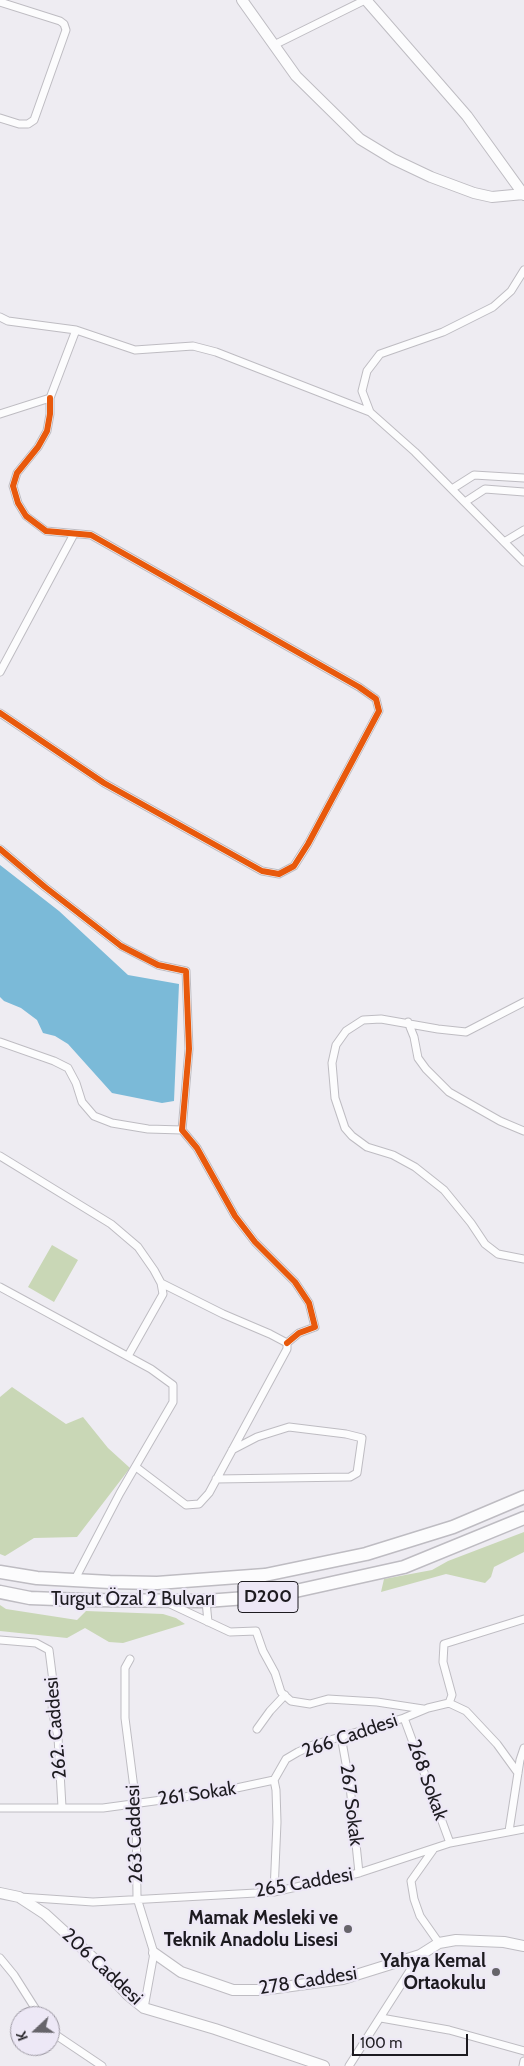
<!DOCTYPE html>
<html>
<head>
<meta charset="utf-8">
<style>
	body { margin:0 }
	#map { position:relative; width:524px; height:2066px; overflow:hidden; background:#eeecf2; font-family:Cabin,sans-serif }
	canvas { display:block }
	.north { position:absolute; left:10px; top:2006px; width:50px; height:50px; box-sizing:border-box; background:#ede8f6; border:1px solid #9a96a0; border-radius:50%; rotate:249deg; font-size:14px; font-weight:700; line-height:20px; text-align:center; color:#1d1b20 }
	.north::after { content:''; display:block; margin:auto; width:18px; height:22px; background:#66646a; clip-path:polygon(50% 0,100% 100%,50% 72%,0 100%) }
	.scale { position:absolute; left:352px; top:2034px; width:116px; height:22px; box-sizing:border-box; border:2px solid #1d1b20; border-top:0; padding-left:6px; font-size:15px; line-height:18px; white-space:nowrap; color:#1d1b20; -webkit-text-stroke:4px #ede8f6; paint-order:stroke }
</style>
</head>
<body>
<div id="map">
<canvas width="524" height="2066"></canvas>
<div class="north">K</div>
<div class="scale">100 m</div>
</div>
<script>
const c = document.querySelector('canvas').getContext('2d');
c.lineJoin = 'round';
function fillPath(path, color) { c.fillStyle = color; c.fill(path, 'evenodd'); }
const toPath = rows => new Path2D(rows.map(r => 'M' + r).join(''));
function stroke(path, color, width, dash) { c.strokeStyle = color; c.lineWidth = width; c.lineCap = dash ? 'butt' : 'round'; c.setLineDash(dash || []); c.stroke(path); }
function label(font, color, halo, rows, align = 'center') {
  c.font = font + ' Cabin,sans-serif'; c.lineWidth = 4.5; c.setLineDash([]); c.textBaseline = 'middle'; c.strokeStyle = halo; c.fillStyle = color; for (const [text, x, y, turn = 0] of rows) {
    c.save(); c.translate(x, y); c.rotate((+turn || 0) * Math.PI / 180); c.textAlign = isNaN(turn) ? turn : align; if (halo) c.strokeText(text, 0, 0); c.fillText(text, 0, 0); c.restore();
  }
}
const green = toPath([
	[52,1245,78,1260,54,1302,28,1287],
	[12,1387,66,1424,83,1417,108,1448,130,1468,77,1537,34,1538,5,1556,0,1554,0,1397],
	[524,1532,524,1552,494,1567,491,1577,485,1583,446,1574,381,1592,384,1579,432,1570,448,1561],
	[0,1605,6,1609,77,1620,86,1611,163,1614,176,1618,185,1624,123,1643,109,1642,85,1628,67,1638,0,1631]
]);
const water = toPath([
	[0,865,59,911,128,975,179,984,174,1101,162,1103,112,1093,68,1044,55,1036,43,1033,37,1020,21,1008,4,1001,0,997]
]);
const street = toPath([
	[0,2,60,21,64,24,66,30,34,120,28,124,19,124,0,118],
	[274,45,365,0],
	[524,270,511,291,493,307,443,332,380,354,367,371,362,391,370,412,415,452,524,562],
	[0,317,8,321,76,330,135,350,193,346,216,352,370,412],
	[0,414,50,398,76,330],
	[452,489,474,475,524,478],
	[465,502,485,489,524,492],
	[504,542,524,530],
	[0,672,74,534],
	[0,713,104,783,262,871,279,874,294,866,308,844,379,711,376,699,359,687,91,535,46,531,26,516,18,503,13,486,17,473,38,447,47,431,50,414,50,398],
	[0,849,45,887,121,946,158,965,186,971,189,1049,182,1130,197,1148,235,1216,255,1242,295,1282,309,1303,315,1327,299,1333,287,1343],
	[524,1002,466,1032,438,1029,381,1019,363,1020,346,1031,336,1045,332,1063,335,1098,345,1128,352,1136,367,1147,393,1155,415,1167,444,1190,471,1223,485,1244,498,1254,524,1259],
	[408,1022,414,1037,418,1058,426,1069,449,1092,500,1121,524,1131],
	[0,1042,54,1061,68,1068,76,1083,82,1102,94,1116,112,1123,148,1129,182,1130],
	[0,1156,111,1224,138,1247,154,1270,161,1283,163,1294,128,1356],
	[0,1287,151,1369,173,1385,173,1402,120,1493,74,1581],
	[136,1467,186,1505,199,1504,209,1493,287,1349,287,1343,270,1334,223,1314,161,1283],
	[216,1479,350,1477,357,1473,362,1438,346,1434,289,1427,257,1437,232,1450],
	[206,1601,208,1622],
	[168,1603,230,1632,256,1631,263,1651,275,1673,281,1692,291,1701,310,1704,328,1699,377,1702,423,1709],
	[0,1640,36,1643,49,1650,54,1689,52,1710,58,1737,62,1807],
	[130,1659,125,1668,125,1718,136,1804,137,1898,154,1953,144,2008],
	[449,1703,452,1695,443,1662,444,1644,524,1619],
	[404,1718,450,1843],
	[257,1729,270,1711,285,1695],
	[341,1736,350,1786,359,1873],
	[0,1808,103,1808,213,1793,274,1780],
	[509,1831,520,1760,524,1748],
	[433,1850,411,1881,414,1899,420,1916,439,1943],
	[274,1892,277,1822,276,1790,274,1780,286,1759,298,1752,313,1745,404,1718,428,1708,449,1703,466,1711,497,1744,518,1773],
	[20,1897,93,1902,274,1892,359,1873,450,1843,524,1829],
	[0,1958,14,1975,40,2016],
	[381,2018,449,2030,524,2051],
	[50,2031,102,2066],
	[349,2066,420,1955],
	[523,2066,524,2061]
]);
const secondary = toPath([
	[242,0,296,76,360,139,393,159,431,177,474,193,492,197,524,194],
	[366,0,467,116,524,195],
	[0,1893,19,1897,45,1914,92,1957,128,1995,144,2008,215,2029,324,2066],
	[154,1953,181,1972,233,1990,262,1990,343,1979,420,1955,439,1943,456,1940,504,1942,524,1946]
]);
const highway = toPath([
	[0,1572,37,1578,110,1582,157,1583,265,1575,366,1554,453,1527,524,1497],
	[0,1592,30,1598,84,1600,206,1601,273,1596,404,1567,524,1518]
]);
const cycleway = toPath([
	[0,713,104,783,262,871,279,874,294,866,308,844,379,711,376,699,359,687,91,535,46,531,26,516,18,503,13,486,17,473,38,447,47,431,50,414,50,398],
	[0,849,45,887,121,946,158,965,186,971,189,1049,182,1130,197,1148,235,1216,255,1242,295,1282,309,1303,315,1327,299,1333,287,1343]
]);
const markers = [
	[348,1929,5,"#66646a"],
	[496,1972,5,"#66646a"]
];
const shields = [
	[268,1597,60]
];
const shieldNames = [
	["D200",268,1597]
];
const streetNames = [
	["Turgut Özal 2 Bulvarı",133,1599],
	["262. Caddesi",56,1728,-95],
	["266 Caddesi",350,1736,-19],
	["268 Sokak",427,1780,70],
	["261 Sokak",197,1794,-8],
	["267 Sokak",351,1805,83],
	["263 Caddesi",135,1834,-92],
	["265 Caddesi",304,1883,-10],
	["206 Caddesi",102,1967,43],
	["278 Caddesi",308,1981,-9]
];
const poiNames = [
	["Mamak Mesleki ve",338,1918],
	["Teknik Anadolu Lisesi",338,1940],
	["Yahya Kemal",486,1961],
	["Ortaokulu",486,1983]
];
fillPath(green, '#c9d7b6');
fillPath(water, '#7bbad8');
stroke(street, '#bebcc2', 9);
stroke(secondary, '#bebcc2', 12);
stroke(highway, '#bebcc2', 15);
stroke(street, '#fcfcfd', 7);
stroke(secondary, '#fcfcfd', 10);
stroke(highway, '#fcfcfd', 12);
stroke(cycleway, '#e8590c', 6);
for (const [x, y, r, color] of markers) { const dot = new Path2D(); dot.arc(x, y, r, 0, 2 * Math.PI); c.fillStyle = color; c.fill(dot); stroke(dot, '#ede8f6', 2); }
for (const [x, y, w] of shields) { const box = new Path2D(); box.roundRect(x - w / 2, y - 15.5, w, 31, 4); c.fillStyle = '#ede8f6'; c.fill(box); stroke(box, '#1d1b20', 1); }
label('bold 18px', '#1d1b20', null, shieldNames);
label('19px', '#1d1b20', '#ede8f6', streetNames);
label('bold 19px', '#1d1b20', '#ede8f6', poiNames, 'right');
</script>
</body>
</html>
